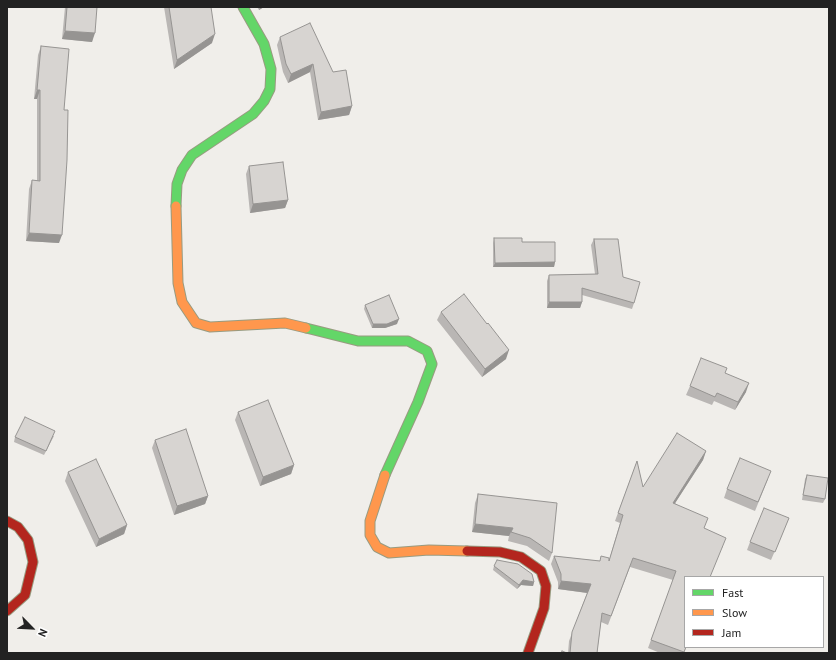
<!DOCTYPE html>
<html>
<head>
<meta charset="utf-8">
<style>
	body { margin:0 }
	#map { position:relative; width:836px; height:660px; overflow:hidden; background:#f0eeea; font-family:"PT Sans",sans-serif }
	canvas { display:block }
	.frame { position:absolute; inset:0; border:8px solid #222; pointer-events:none }
	.legend { position:absolute; left:684px; top:576px; width:140px; height:72px; box-sizing:border-box; background:#fff; border:1px solid #a7a7a7; margin:0; padding:5px 7px; list-style:none; font-size:12px; color:#222 }
	.legend li { display:flex; align-items:center; gap:8px; height:20px }
	.legend b { width:20px; border:1px solid #a7a7a7 }
	.north { position:absolute; left:12px; top:608px; width:40px; height:40px; -webkit-text-stroke:3px #fff; paint-order:stroke; rotate:114deg; font-size:11px; font-weight:700; line-height:16px; text-align:center; color:#222 }
	.north::after { content:''; display:block; margin:auto; width:14px; height:18px; background:#222; clip-path:polygon(50% 0,100% 100%,50% 72%,0 100%) }
</style>
</head>
<body>
<div id="map">
<canvas width="836" height="660"></canvas>
<div class="frame"></div>
<ul class="legend">
<li><b style="height:5px;background:#63d668"></b>Fast</li>
<li><b style="height:5px;background:#ff974d"></b>Slow</li>
<li><b style="height:5px;background:#b3261e"></b>Jam</li>
</ul>
<div class="north">N</div>
</div>
<script>
const c = document.querySelector('canvas').getContext('2d');
c.lineJoin = 'round';
const toPath = rows => new Path2D(rows.map(r => 'M' + r).join(''));
function stroke(path, color, width, dash) { c.strokeStyle = color; c.lineWidth = width; c.lineCap = dash ? 'butt' : 'round'; c.setLineDash(dash || []); c.stroke(path); }
function fillPath(path, color) { c.fillStyle = color; c.fill(path, 'evenodd'); }
const fast = toPath([
	[176,206,177,184,182,170,192,155,253,114,264,101,270,89,271,69,264,44,243,7],
	[306,328,358,341,408,341,427,351,432,364,418,402,385,475]
]);
const slow = toPath([
	[176,206,178,283,182,302,196,323,210,327,285,323,306,328],
	[385,475,370,521,370,535,377,547,389,553,429,550,467,551]
]);
const jam = toPath([
	[7,521,18,527,28,540,33,562,25,595,7,611],
	[467,551,500,552,521,557,541,571,546,586,544,608,528,653]
]);
const wall = toPath([
	[65,7,97,7,92,42,62,39],
	[164,7,211,7,212,43,174,69],
	[257,7,264,7,259,10],
	[280,37,333,72,352,106,349,115,318,120,310,72,288,83,283,72,277,45],
	[41,46,64,110,59,243,26,241,29,189,32,180,37,181,37,99,34,99,38,55],
	[249,166,288,200,285,208,250,213,246,174],
	[494,238,522,242,555,262,554,267,493,267,493,243],
	[594,239,623,277,634,303,632,309,582,295,582,302,580,308,547,308,547,281,549,275,595,274,591,245],
	[365,305,397,324,385,328,372,328,364,309],
	[441,312,487,324,506,359,482,377,437,320],
	[725,373,746,392,735,410,714,401,712,405,686,395,690,386],
	[238,412,294,465,291,474,260,486,235,420],
	[54,436,44,455,14,442,15,437],
	[155,440,208,496,205,504,174,515,152,448],
	[706,451,703,460,675,503,704,529,723,547,685,577,686,647,684,653,660,653,648,648,673,580,630,567,608,625,601,622,597,653,568,653,569,641,587,593,558,589,558,582,551,564,554,556,600,561,609,560,620,523,615,521,637,461,643,487],
	[68,472,127,525,124,534,96,547,65,481],
	[807,475,825,499,823,503,802,500,805,479],
	[768,479,755,511,724,498,727,489],
	[478,494,552,553,549,561,527,546,508,541,509,536,472,532,475,503],
	[789,518,771,560,747,550,750,542],
	[494,566,534,582,533,586,521,585,517,589,493,570]
]);
const shadedWall = toPath([
	[260,7,264,7,259,10],
	[65,31,95,33,92,42,62,39],
	[215,34,212,43,174,69,177,60],
	[313,64,310,72,288,83,291,74],
	[37,90,40,90,37,99,34,99],
	[352,106,349,115,318,120,321,112],
	[288,200,285,208,250,213,253,204],
	[29,233,62,235,59,243,26,241],
	[555,262,554,267,493,267,495,263],
	[549,302,582,302,580,308,547,308],
	[399,319,397,324,385,328,372,328,373,324],
	[509,350,506,359,482,377,485,369],
	[749,383,746,392,735,410,738,402],
	[706,451,703,460,670,511,673,503],
	[294,465,291,474,260,486,263,477],
	[208,496,205,504,174,515,177,506],
	[475,524,513,528,509,536,472,532],
	[127,525,124,534,96,547,99,539],
	[523,580,534,582,533,586,521,585,517,589,519,585],
	[561,581,591,584,588,593,558,589]
]);
const building = toPath([
	[67,7,97,7,95,33,65,31,67,7],
	[169,7,211,7,215,34,177,60,169,7],
	[310,23,333,72,346,70,352,106,321,112,313,64,291,74,286,64,280,37,310,23],
	[41,46,69,49,64,110,68,110,67,160,62,235,29,233,32,180,40,181,40,90,37,90,41,46],
	[283,162,288,200,253,204,249,166,283,162],
	[494,238,522,238,522,242,555,242,555,262,495,263,494,238],
	[594,239,618,239,623,277,640,282,634,303,582,288,582,302,549,302,549,275,598,274,594,239],
	[464,294,487,324,488,323,509,350,485,369,441,312,464,294],
	[389,295,399,319,387,324,373,324,365,305,389,295],
	[701,358,727,368,725,373,749,383,738,402,717,393,715,397,690,386,701,358],
	[268,400,294,465,263,477,238,412,268,400],
	[25,417,55,431,46,451,15,437,25,417],
	[186,429,208,496,177,506,155,440,186,429],
	[677,433,706,451,673,503,708,518,704,528,726,538,710,577,685,577,685,647,686,647,684,652,651,640,676,571,633,558,611,616,602,613,597,653,570,653,572,632,591,584,561,581,561,574,554,556,600,561,601,556,609,558,609,561,623,515,618,513,637,461,643,487,677,433],
	[740,458,771,471,758,502,727,489,740,458],
	[96,459,127,525,99,539,68,472,96,459],
	[807,475,828,478,825,499,803,495,807,475],
	[478,494,557,503,552,553,530,538,511,532,513,528,475,524,478,494],
	[764,508,789,518,775,552,750,542,764,508],
	[497,560,518,564,532,574,534,582,523,580,519,585,494,566,497,560],
	[562,651,567,653,561,653,562,651]
]);
stroke(fast, '#989b80', 11);
stroke(slow, '#989b80', 11);
stroke(jam, '#989b80', 11);
stroke(fast, '#63d668', 9);
stroke(slow, '#ff974d', 9);
stroke(jam, '#b3261e', 9);
fillPath(wall, '#b9b6b4');
fillPath(shadedWall, '#969492');
fillPath(building, '#d7d4d1');
stroke(building, '#969492', 1);
</script>
</body>
</html>
